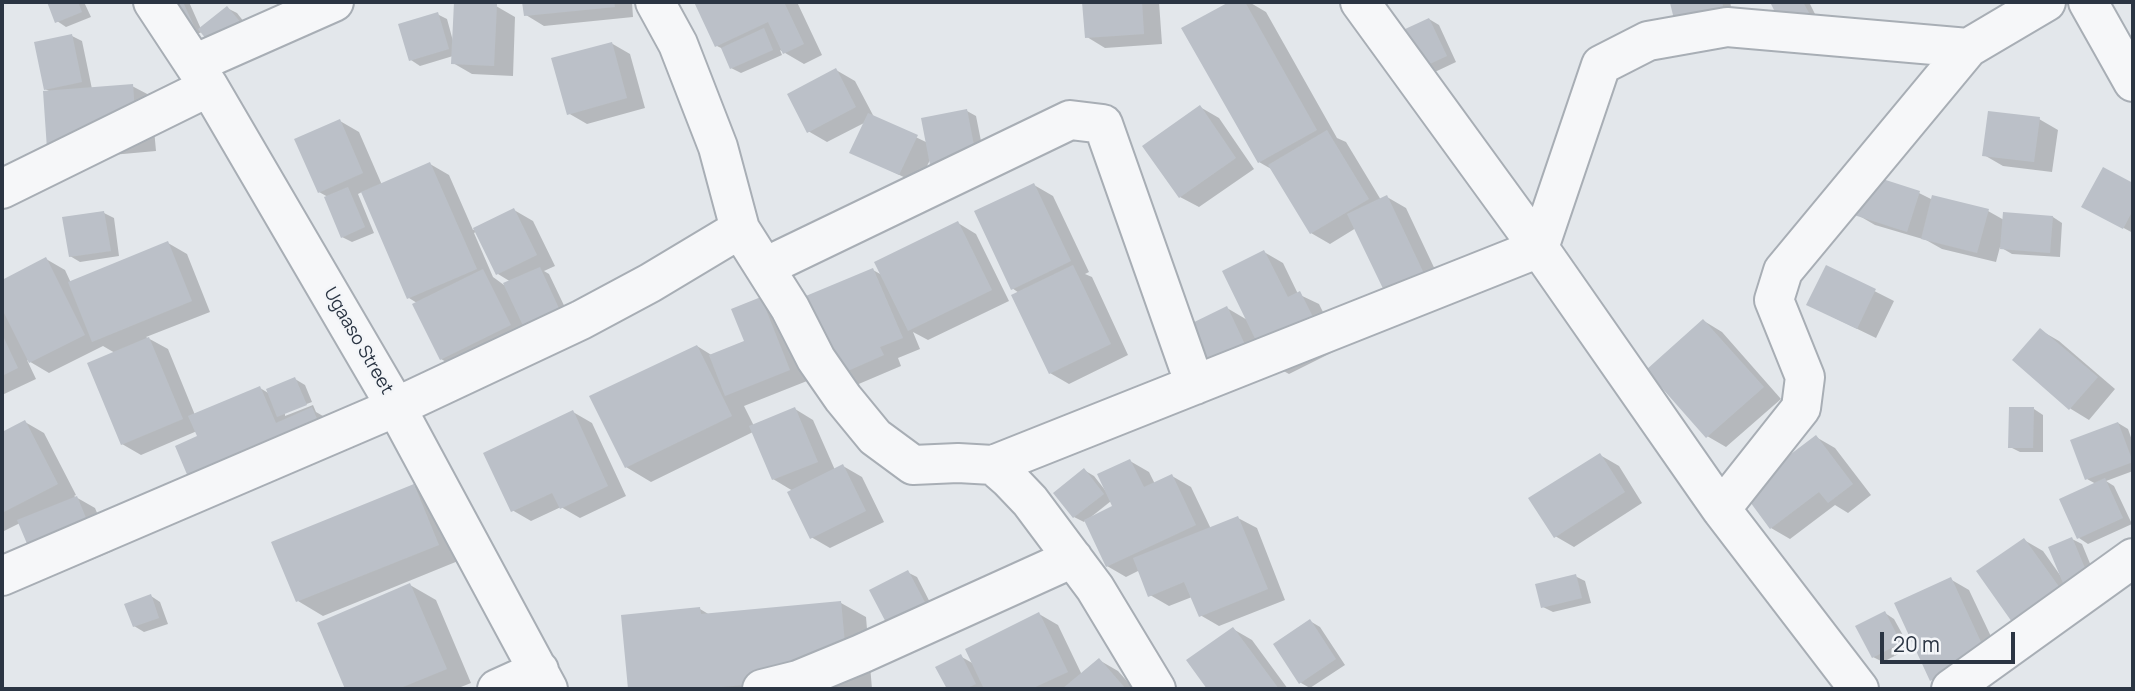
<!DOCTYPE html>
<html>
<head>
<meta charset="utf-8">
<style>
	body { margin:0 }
	#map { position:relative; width:2135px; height:691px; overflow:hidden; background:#e3e7eb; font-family:Manrope,sans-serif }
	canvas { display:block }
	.frame { position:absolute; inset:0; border:4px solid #2b3543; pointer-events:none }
	.scale { position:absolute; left:1880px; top:632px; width:135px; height:32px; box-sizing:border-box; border:4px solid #2b3543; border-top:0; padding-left:9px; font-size:21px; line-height:24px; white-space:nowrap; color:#2b3543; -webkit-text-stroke:5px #f3f5f8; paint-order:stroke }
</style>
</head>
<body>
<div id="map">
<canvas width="2135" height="691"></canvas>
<div class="frame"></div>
<div class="scale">20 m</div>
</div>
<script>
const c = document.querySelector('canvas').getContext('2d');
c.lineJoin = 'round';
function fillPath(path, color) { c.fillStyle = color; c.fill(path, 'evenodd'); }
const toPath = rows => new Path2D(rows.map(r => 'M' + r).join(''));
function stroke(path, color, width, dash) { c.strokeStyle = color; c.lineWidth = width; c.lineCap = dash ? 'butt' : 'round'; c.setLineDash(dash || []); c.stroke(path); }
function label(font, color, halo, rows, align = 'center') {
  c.font = font + ' Manrope,sans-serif'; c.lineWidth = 5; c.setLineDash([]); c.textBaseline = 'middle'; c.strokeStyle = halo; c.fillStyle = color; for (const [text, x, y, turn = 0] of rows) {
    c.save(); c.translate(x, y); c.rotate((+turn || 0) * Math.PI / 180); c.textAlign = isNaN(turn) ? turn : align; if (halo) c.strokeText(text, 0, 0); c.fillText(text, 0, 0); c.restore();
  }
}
const shadow = toPath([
	[49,2,84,2,91,17,66,27,57,21],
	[163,2,189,2,201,29,227,8,237,13,256,37,202,32,188,38],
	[524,2,632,2,633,17,544,26,526,15],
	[696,2,797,2,822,55,804,64,780,50,782,55,741,73,731,68,723,49,717,46],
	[1084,2,1159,2,1162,44,1105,48,1087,37],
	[1233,2,1249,2,1266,12,1337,138,1346,142,1381,200,1387,197,1406,208,1446,293,1356,228,1330,244,1311,233,1273,170,1259,162,1183,29],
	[1683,2,1734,2,1730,2,1735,25,1672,4],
	[1779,2,1809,2,1823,30,1773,5],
	[496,6,515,17,513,76,472,74,453,63,453,56,420,66,411,60,437,14,447,19,453,41],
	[1429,19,1439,25,1456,62,1420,79],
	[72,36,82,41,92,89,132,86,151,96,156,151,68,159,51,92,45,89],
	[611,43,630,54,645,108,587,124,568,113],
	[836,70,855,81,874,117,928,143,967,111,976,116,985,161,942,170,932,164,931,158,918,184,852,152,866,122,827,142,808,131],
	[1200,107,1219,118,1254,169,1199,207,1180,197],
	[2039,119,2058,130,2052,172,2003,166,1984,155],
	[340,121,359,132,382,185,430,164,449,175,473,230,514,210,533,221,555,266,544,271,549,274,571,320,460,370,441,359,417,303,409,298,362,192,358,194,374,233,352,242,342,237,328,197,319,192],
	[477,231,498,274,511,282,504,285,493,277,474,233],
	[2104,169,2133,185,2133,233,2083,206],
	[1034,185,1053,196,1089,272,1085,274,1092,277,1128,355,1069,384,1050,373,1019,293,1012,288],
	[1919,193,1933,200,1988,211,2004,220,2053,217,2062,223,2060,257,2012,254,2000,247,1996,262,1942,249,1926,240,1875,225,1856,214],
	[104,213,114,218,119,256,80,262,70,256],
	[958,223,976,234,1009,301,928,340,913,332,920,349,898,358,901,366,854,386,835,376,873,270,882,275],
	[168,243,187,254,210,312,146,337,168,349,195,415,260,388,270,394,295,379,305,385,312,402,285,412,285,416,313,405,316,412,330,420,200,437,197,431,141,455,122,444,115,353,103,346,49,373,27,360,36,379,2,395,2,310,5,312,2,305,2,282,46,259,65,270,71,283],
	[1264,252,1283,263,1298,294,1319,304,1341,348,1289,374,1269,363,1182,330,1227,308,1249,321],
	[1827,267,1894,301,1876,338,1808,305],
	[761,299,780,310,807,381,744,406,754,426,795,409,813,420,835,470,843,466,862,477,884,522,830,548,811,537,793,491,773,479,753,432,651,482,626,467,697,346,713,356,747,342],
	[1704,321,1722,332,1781,399,1726,447,1707,436],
	[2040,330,2059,341,2115,389,2089,420,2071,409,2015,360],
	[2034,409,2043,415,2043,452,2020,452,2010,447],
	[573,412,592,423,626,496,580,518,561,507,531,521,512,510],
	[25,422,44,433,76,495,74,496,95,508,113,551,56,575,37,564,20,523,2,532,2,434],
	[2118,423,2128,429,2133,443,2133,471,2106,481,2114,486,2132,524,2088,544,2079,538,2096,484,2087,479],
	[1816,437,1835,448,1871,495,1848,513,1835,505,1790,539,1771,528],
	[1600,455,1619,466,1642,503,1574,547,1555,536],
	[1130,461,1149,472,1155,484,1172,476,1191,487,1211,529,1238,518,1257,528,1285,600,1219,626,1200,615,1192,597,1169,606,1150,595,1140,570,1126,577,1107,566,1086,520,1084,522,1074,517,1084,470,1094,476,1105,490],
	[1111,501,1115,507,1091,517],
	[414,486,439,501,463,559,323,616,298,601],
	[2072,539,2082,544,2096,578,2074,587,2065,581,2078,599,2013,621,2024,540,2043,551,2060,575],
	[907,572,917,577,938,618,902,636],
	[1575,576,1585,581,1591,603,1553,612,1543,607],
	[1950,579,1969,590,2005,666,1948,689,1932,680],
	[410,585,436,600,471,683,456,689,347,689,319,624],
	[151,596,160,602,168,624,144,632,134,626],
	[841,603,866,617,872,689,630,689,623,616,700,609,710,615],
	[1885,613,1894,619,1910,648,1883,662,1873,657],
	[1039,614,1058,625,1082,675,1099,660,1118,671,1134,689,949,689,938,668,960,656,974,664],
	[1310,621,1320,627,1345,665,1310,688,1301,683],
	[1233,629,1252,640,1288,689,1209,689,1188,661]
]);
const building = toPath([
	[47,2,78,2,82,12,55,23],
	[162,2,183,2,194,26,177,34],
	[454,2,497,4,494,66,451,64],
	[522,2,614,2,615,7,524,16],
	[694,2,784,2,804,44,783,54,768,22,715,47],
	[1082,2,1142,2,1144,34,1085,38],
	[1229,2,1245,2,1317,130,1258,163,1181,28],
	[1722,2,1726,20,1677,31,1670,3],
	[1775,2,1803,2,1815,24,1788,38,1771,4],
	[227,6,247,30,218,54,198,29],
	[438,12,449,49,409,61,398,24],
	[1429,18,1447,56,1408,74,1390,36],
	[764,28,773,50,730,69,721,48],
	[72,34,82,82,44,90,34,42],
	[612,42,627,98,567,115,551,58],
	[836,68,856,107,807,133,787,94],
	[133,84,137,141,47,149,43,91],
	[1200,105,1236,158,1179,198,1142,146],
	[967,109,976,156,930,165,921,118],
	[1988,111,2040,117,2034,162,1982,156],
	[868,113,918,135,899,175,849,153],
	[340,119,363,173,318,193,294,139],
	[1327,130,1369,199,1310,234,1268,165],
	[430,162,477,269,407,299,361,192],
	[2103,167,2133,183,2133,210,2123,229,2081,207],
	[1867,174,1920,191,1907,232,1854,215],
	[1034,183,1071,261,1011,290,974,211],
	[348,187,365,227,341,238,324,197],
	[1387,195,1428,282,1389,301,1347,214],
	[1932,195,1989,209,1977,253,1921,239],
	[514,208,537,255,496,275,473,228],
	[104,211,111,251,69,257,62,217],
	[2003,212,2053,216,2050,253,2000,249],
	[958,221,992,290,908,331,874,262],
	[168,241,192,301,92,342,68,282],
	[1264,250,1288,297,1300,291,1323,337,1268,365,1222,271],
	[46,257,85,335,29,363,2,309,2,280],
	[1073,265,1111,344,1049,374,1011,295],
	[1826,265,1876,289,1857,329,1806,305],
	[540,267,562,315,526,332,503,283],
	[873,268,903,338,880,347,884,355,834,377,801,298],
	[483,269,511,325,440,360,412,304],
	[761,297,790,370,725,396,709,355,744,341,731,309],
	[1227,306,1249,353,1202,375,1180,329],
	[1703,319,1764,387,1706,438,1646,370],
	[2040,328,2098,377,2069,410,2012,360],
	[2,334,18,368,2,376],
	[149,337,183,419,121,445,87,363],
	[697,345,732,416,625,468,589,396],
	[295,377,307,405,277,417,266,389],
	[260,386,276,423,312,407,324,435,194,491,175,446,197,436,188,416],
	[795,407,818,462,772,480,749,426],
	[2009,407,2034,407,2033,448,2008,448],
	[573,410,608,486,560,509,552,493,511,512,483,453],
	[25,420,58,484,2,513,2,432],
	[2118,422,2133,462,2085,480,2070,440],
	[1816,435,1853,484,1828,503,1819,492,1770,529,1742,491],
	[1600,453,1625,492,1554,538,1528,498],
	[1130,459,1144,487,1172,474,1196,525,1106,567,1084,520,1112,506,1097,474],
	[843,464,866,511,810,539,787,492],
	[1084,468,1104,494,1073,518,1053,493],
	[2105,478,2123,518,2077,539,2059,499],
	[414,484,439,545,296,602,271,542],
	[77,496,95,540,36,565,17,520],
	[1238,516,1268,589,1199,617,1184,582,1148,597,1133,558],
	[2072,537,2087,573,2063,583,2048,547],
	[2024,538,2060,588,2012,622,1976,571],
	[908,570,930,612,891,632,869,590],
	[1576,574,1582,598,1541,608,1535,584],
	[1951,577,1987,655,1930,681,1894,603],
	[410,583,447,669,398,689,345,689,317,623],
	[151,594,159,618,133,627,124,604],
	[841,601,848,676,698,689,628,689,621,615,700,607,701,614],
	[1885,611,1901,643,1872,658,1855,626],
	[1039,612,1068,672,1031,689,984,689,965,649],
	[1310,619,1336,659,1299,684,1273,644],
	[1233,627,1279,689,1207,689,1186,660],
	[961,654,976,684,965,689,947,689,935,667],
	[1099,658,1126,689,1062,689]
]);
const minor = toPath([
	[153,2,209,87,396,407,548,689],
	[655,2,678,44,718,147,740,229,790,308,816,359,843,398,875,437,913,465,958,463,993,465,1009,479,1030,501,1095,588,1156,689],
	[1360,2,1539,248,1721,509,1859,689],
	[2088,2,2133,82],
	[194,64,334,2],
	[2,189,209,87],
	[765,267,1070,120,1103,124,1195,385],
	[993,465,1539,248,1601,65,1648,41,1727,27,1968,48],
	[1721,509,1801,408,1805,377,1774,300,1783,271,1968,48,2046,2],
	[2,576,396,407,581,320,650,283,740,229],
	[497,689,539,670],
	[762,689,798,680,861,654,1073,558],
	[1951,689,2133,558]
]);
const streetNames = [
	["Ugaaso Street",358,341,60]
];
fillPath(shadow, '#0003');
fillPath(building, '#bbc0c8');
stroke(minor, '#a8aeb5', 42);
stroke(minor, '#f6f7f9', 38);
label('18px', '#2b3543', '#f3f5f8', streetNames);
</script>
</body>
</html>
